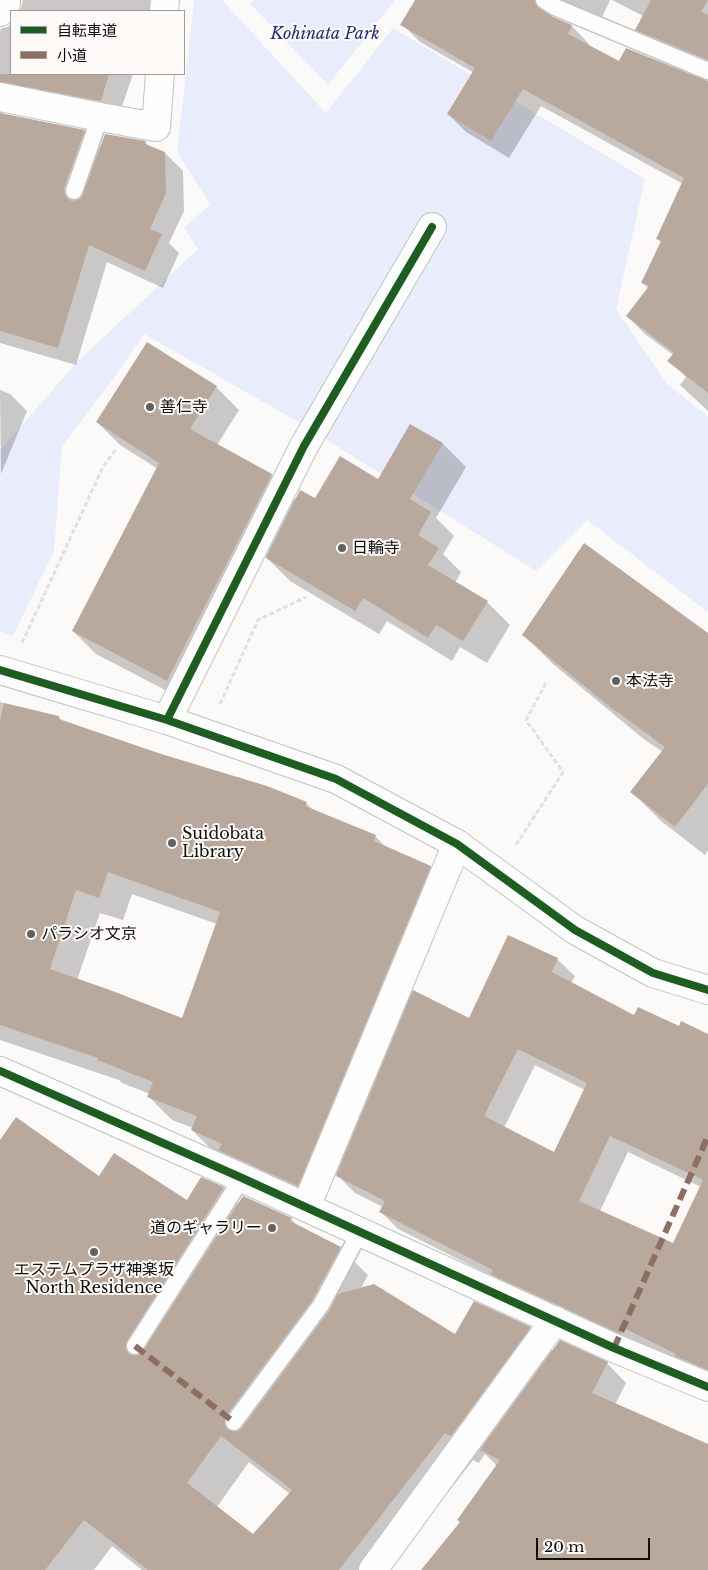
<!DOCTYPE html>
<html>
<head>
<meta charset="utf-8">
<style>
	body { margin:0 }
	#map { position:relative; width:708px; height:1570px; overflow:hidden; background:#fcfaf8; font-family:"Libre Baskerville","Noto Sans JP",serif }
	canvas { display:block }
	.legend { position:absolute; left:10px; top:10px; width:175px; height:65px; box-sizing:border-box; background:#fdfaf7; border:1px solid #9e9c9a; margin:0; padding:6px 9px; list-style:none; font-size:15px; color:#0f0f0e }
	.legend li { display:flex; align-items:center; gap:10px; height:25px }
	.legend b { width:25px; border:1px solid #9e9c9a }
	.scale { position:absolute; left:536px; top:1538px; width:114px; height:22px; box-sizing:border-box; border:2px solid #0f0f0e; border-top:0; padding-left:6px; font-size:15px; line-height:18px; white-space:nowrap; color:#0f0f0e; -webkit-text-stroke:4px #fdfaf7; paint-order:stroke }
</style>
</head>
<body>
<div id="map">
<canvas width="708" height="1570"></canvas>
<ul class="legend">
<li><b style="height:6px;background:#1b5e20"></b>自転車道</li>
<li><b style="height:6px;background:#8d6e63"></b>小道</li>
</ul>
<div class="scale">20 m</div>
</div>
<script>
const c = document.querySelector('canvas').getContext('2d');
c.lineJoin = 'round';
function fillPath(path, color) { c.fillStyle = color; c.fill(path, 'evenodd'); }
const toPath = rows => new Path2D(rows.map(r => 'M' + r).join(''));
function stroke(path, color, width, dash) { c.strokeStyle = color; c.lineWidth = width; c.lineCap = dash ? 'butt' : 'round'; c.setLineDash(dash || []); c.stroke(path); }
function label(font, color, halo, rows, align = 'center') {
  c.font = font + ' "Libre Baskerville","Noto Sans JP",serif'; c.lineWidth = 4; c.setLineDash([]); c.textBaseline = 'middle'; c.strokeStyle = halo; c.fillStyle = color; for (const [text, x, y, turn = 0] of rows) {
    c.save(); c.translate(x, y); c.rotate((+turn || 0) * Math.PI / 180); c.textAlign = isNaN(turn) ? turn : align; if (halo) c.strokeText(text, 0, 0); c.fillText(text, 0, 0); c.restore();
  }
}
const green = toPath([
	[194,0,222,0,326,113,393,28,645,179,616,309,667,384,708,416,708,612,587,520,536,571,295,420,144,334,117,374,62,446,54,551,13,636,0,631,0,450,78,361,198,249,184,228,210,204,177,152],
	[253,0,395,0,328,85,250,4]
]);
const shadow = toPath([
	[23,0,174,0,169,11,20,11],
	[416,0,610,0,599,24,553,13,552,18,572,26,589,44,588,46,619,63,708,82,708,411,680,385,686,377,669,360,673,355,645,334,627,316,649,289,642,282,662,243,658,239,683,184,541,106,509,158,466,132,448,114,474,73,420,42,402,24],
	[612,0,708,0,708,69,654,47,637,29,643,16],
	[11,23,11,74,133,74,118,118,6,104,2,115,84,131,101,148,145,142,151,148,165,153,183,171,184,211,169,243,179,253,163,288,107,262,76,365,0,343,0,32,1,28,8,27],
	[147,344,216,387,239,410,217,445,272,475,296,500,315,499,378,481,411,426,443,444,466,467,436,518,454,536,443,554,461,572,455,583,487,602,510,625,487,663,460,647,452,661,387,621,379,634,290,581,265,556,190,703,96,654,73,631,158,469,120,445,97,422],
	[0,390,10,394,27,411,1,474],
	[708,634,708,850,705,855,661,821,632,792,663,752,645,740,553,664,524,635],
	[0,702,58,717,63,721,306,803,314,811,375,836,388,849,430,867,453,890,412,991,469,1020,557,959,575,976,571,984,634,1017,708,1035,708,1379,639,1350,398,1229,381,1212,383,1207,355,1193,336,1174,321,1209,215,1153,192,1130,193,1128,172,1120,149,1097,150,1094,122,1083,119,1080,0,1040],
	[132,894,217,924,183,1020,77,980,100,913,123,920],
	[535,1065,585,1090,555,1153,504,1128],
	[628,1152,701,1187,673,1245,600,1211],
	[0,1143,99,1178,187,1202,202,1179,224,1188,239,1204,291,1219,299,1227,340,1248,368,1275,360,1290,455,1335,530,1328,553,1351,607,1363,626,1383,615,1405,708,1445,708,1570,428,1570,461,1523,497,1466,485,1454,479,1463,473,1460,388,1570,142,1570,112,1546,94,1570,0,1570],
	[249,1462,290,1494,253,1536,217,1507]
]);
const building = toPath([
	[415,0,534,0,539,8,551,16,572,25,568,34,619,61,626,48,708,81,708,393,667,361,674,353,626,316,649,286,641,283,661,241,656,239,684,178,523,89,491,141,447,114,475,68,400,25],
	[651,0,708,0,701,12,708,15,708,60,635,30],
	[0,74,109,74,101,101,0,82],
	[0,113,85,130,64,188,66,197,71,201,80,199,83,194,105,134,146,141,145,144,165,152,166,193,150,229,162,234,145,271,89,245,58,348,0,331],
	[147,342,217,386,190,429,272,474,167,681,72,631,159,463,96,422],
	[410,424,443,443,410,499,431,512,418,535,439,548,428,565,488,601,463,641,436,625,428,638,363,598,355,611,266,558,300,490,315,498,340,456,378,479],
	[584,543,708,633,708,784,675,827,630,792,665,747,616,711,615,711,522,635],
	[4,703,59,716,59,719,158,753,267,786,307,802,305,806,376,835,374,841,431,866,298,1186,218,1150,222,1144,191,1130,197,1116,147,1097,153,1082,97,1060,98,1058,0,1025,0,720],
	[108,872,220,912,182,1018,110,990,50,969,76,890,99,898],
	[508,935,558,958,552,972,634,1015,638,1007,679,1026,681,1021,708,1034,708,1370,675,1356,676,1354,624,1328,621,1334,490,1274,493,1270,379,1212,385,1201,336,1176,413,990,469,1018],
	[518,1049,587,1083,554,1152,484,1116],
	[610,1136,703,1180,673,1243,579,1201],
	[16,1117,99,1176,114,1153,187,1200,201,1177,224,1187,127,1341,126,1350,130,1355,139,1355,143,1351,243,1196,292,1218,290,1221,341,1247,311,1302,226,1416,225,1426,228,1430,238,1431,242,1428,329,1311,338,1294,374,1284,455,1334,474,1301,531,1327,451,1436,445,1433,339,1570,148,1570,84,1520,45,1570,0,1570,0,1140],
	[221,1436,292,1490,253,1534,187,1483],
	[560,1340,608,1362,592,1393,708,1444,708,1570,421,1570,460,1522,457,1520,500,1460,480,1450]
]);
const path = toPath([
	[22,643,103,467,116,449],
	[220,704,258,620,306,597],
	[516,845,563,772,526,720,547,681]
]);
const service = toPath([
	[544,0,555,7,708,71],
	[74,191,100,117],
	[135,1346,242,1178],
	[234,1422,321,1305,360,1232]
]);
const minor = toPath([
	[164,11,165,0],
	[0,12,6,3,6,0],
	[0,97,100,117,156,127,160,74],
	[167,720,304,446,432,227],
	[0,1071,242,1178,614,1348,708,1387],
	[306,1207,457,844],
	[373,1570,555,1320]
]);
const tertiary = toPath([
	[0,670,167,720,336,779,457,844,575,930,653,973,708,990]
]);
const quiet = toPath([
	[135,1346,234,1422],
	[614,1348,708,1136]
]);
const cycleway = toPath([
	[0,670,167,720,336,779,457,844,575,930,653,973,708,990],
	[167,720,304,446,432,227],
	[0,1071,242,1178,614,1348,708,1387]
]);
const markers = [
	[150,407,5,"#626160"],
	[342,548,5,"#626160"],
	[616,681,5,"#626160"],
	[172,843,5,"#626160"],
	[31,934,5,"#626160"],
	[272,1228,5,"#626160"],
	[94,1252,5,"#626160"]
];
const parkNames = [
	["Kohinata Park",325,34]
];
const poiNames = [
	["善仁寺",160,407],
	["日輪寺",352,548],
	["本法寺",626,681],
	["Suidobata",182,834],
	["Library",182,852],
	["パラシオ文京",41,934],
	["道のギャラリー",262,1228,"right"],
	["エステムプラザ神楽坂",94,1270,"center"],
	["North Residence",94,1288,"center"]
];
fillPath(green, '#e9edfb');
fillPath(shadow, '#0003');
fillPath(building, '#b8a99c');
stroke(service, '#c3c2c1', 19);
stroke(minor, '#c3c2c1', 30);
stroke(tertiary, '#c3c2c1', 30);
stroke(path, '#e1e0df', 3, [5, 2.5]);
stroke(service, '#fffefe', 16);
stroke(minor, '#fffefe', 28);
stroke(tertiary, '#fffefe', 28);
stroke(quiet, '#8d6e63', 6, [12, 6]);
stroke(cycleway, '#1b5e20', 8);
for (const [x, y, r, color] of markers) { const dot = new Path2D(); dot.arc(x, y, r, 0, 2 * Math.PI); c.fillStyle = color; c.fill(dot); stroke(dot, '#fdfaf7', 2); }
label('italic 16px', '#1f2c87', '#fdfaf7', parkNames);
label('16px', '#0f0f0e', '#fdfaf7', poiNames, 'left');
</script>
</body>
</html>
